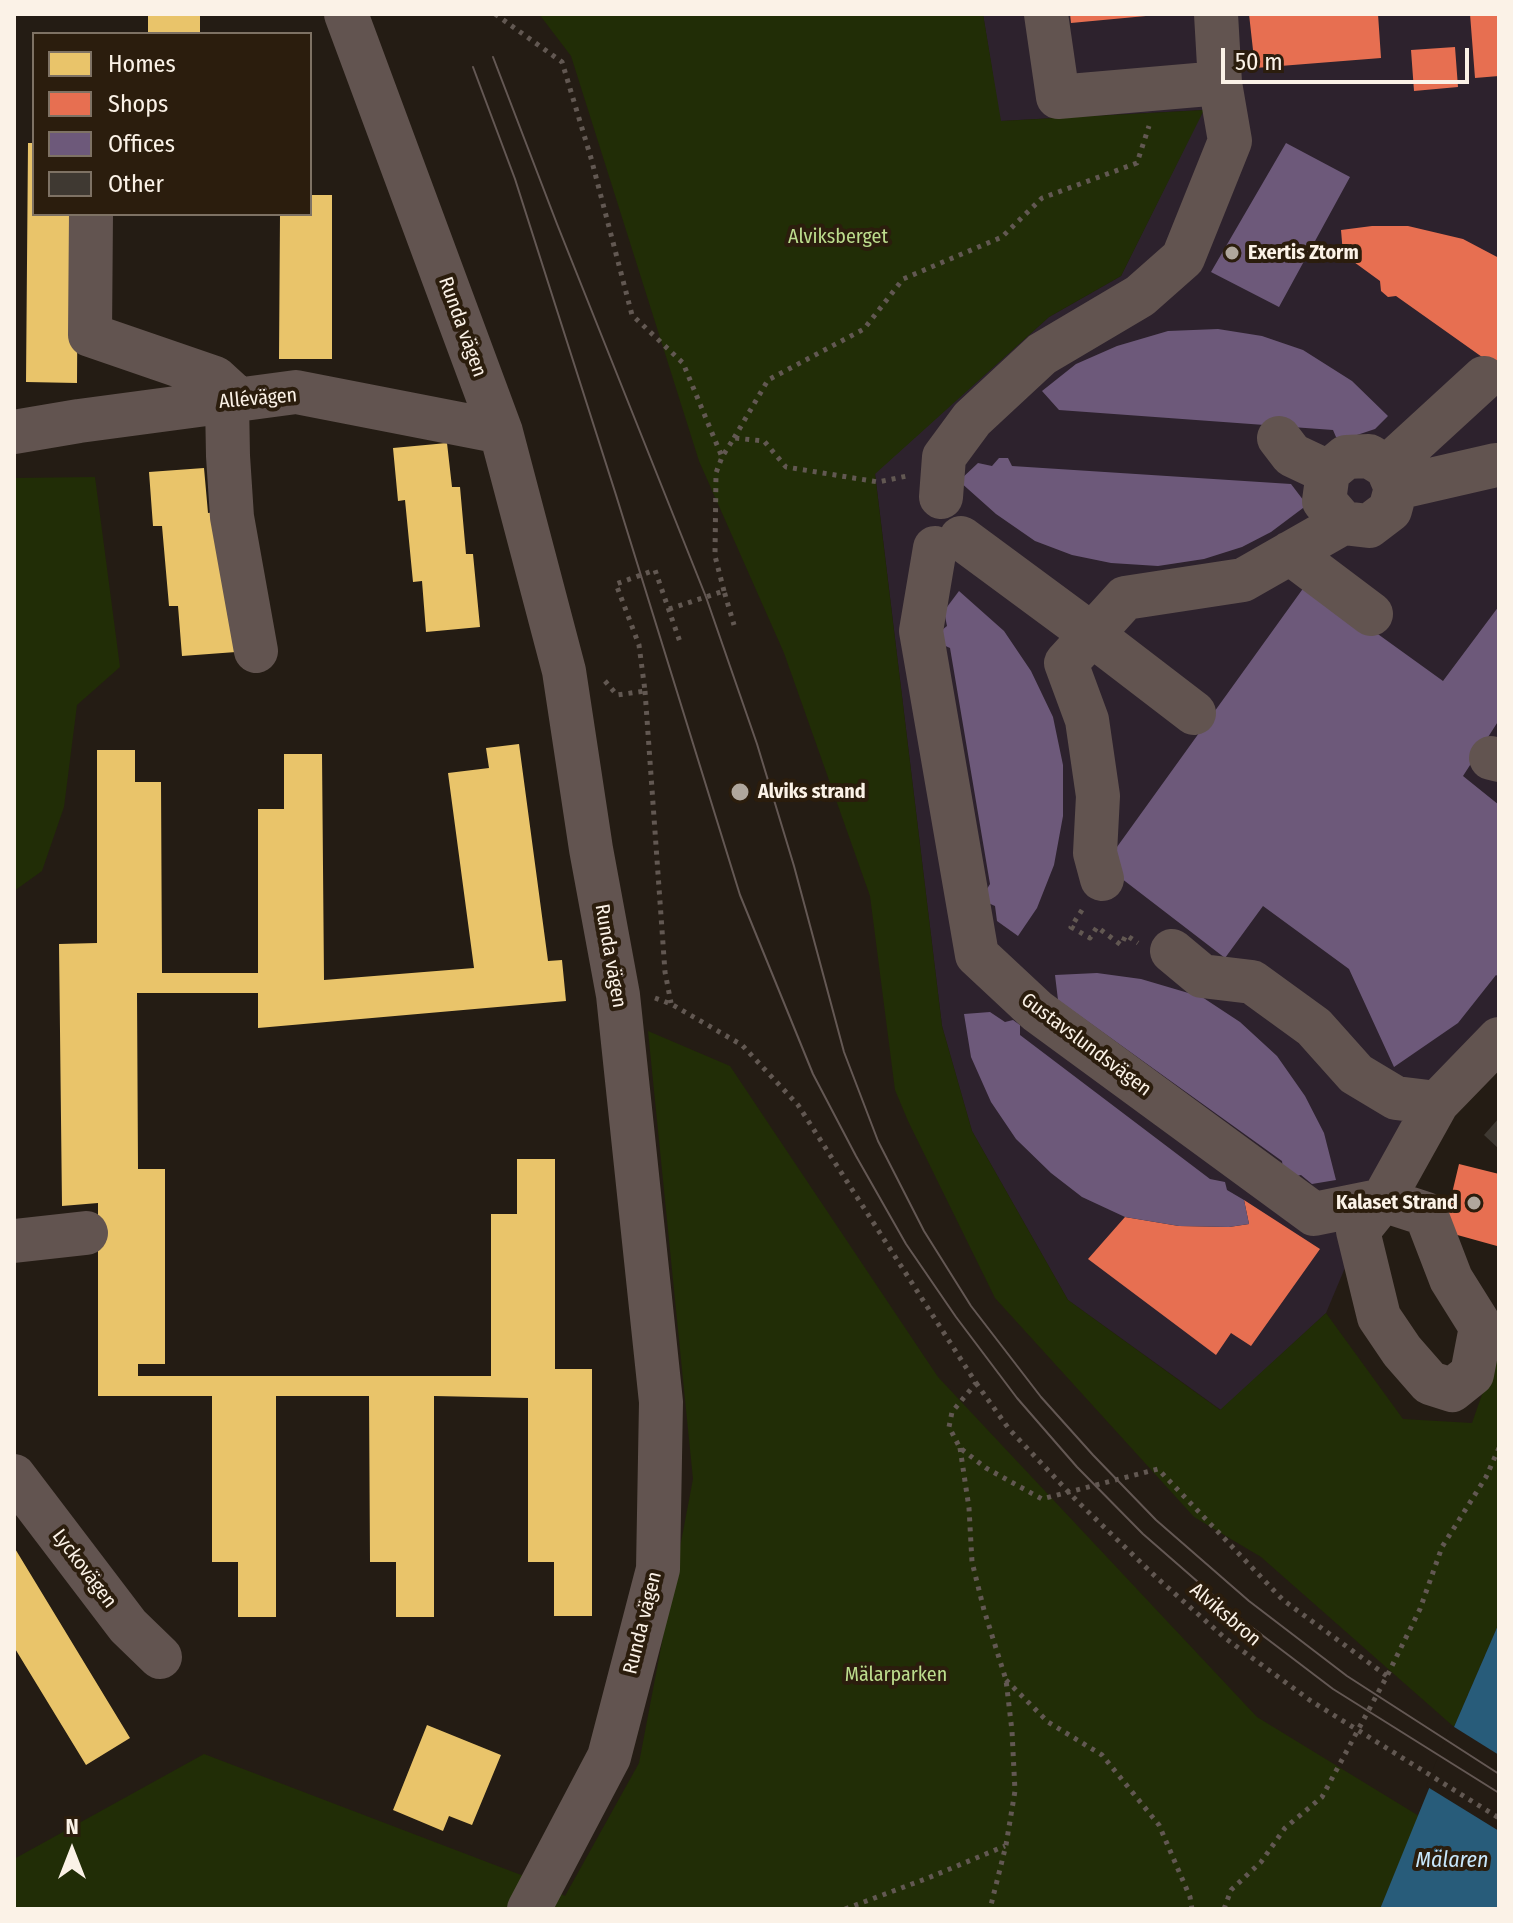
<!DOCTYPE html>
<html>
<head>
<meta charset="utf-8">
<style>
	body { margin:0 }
	#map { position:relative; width:1513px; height:1923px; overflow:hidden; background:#241c14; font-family:"Fira Sans Condensed",sans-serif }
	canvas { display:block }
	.frame { position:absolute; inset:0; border:16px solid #fbf2e7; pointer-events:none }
	.legend { position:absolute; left:32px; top:32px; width:280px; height:184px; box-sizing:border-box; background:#2b1d0d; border:2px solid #7e7264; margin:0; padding:10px 14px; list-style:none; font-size:24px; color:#fbf2e7 }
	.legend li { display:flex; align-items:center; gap:16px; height:40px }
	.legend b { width:40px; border:2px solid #7e7264 }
	.north { position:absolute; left:32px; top:1811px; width:80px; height:80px; -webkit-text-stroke:6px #2b1d0d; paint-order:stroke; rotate:0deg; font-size:22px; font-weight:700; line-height:32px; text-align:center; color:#fbf2e7 }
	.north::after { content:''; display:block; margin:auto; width:28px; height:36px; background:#fbf2e7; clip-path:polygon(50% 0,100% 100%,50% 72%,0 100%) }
	.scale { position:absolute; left:1221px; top:48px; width:248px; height:36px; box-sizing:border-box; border:4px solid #fbf2e7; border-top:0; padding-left:10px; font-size:24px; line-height:28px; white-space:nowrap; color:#fbf2e7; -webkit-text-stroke:6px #2b1d0d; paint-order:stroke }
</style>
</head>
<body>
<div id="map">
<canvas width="1513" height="1923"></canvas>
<div class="frame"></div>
<ul class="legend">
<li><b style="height:22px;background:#e9c46a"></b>Homes</li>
<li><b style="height:22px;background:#e76f51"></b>Shops</li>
<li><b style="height:22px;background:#6d597a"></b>Offices</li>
<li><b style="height:22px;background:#3f3932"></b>Other</li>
</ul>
<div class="north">N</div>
<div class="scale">50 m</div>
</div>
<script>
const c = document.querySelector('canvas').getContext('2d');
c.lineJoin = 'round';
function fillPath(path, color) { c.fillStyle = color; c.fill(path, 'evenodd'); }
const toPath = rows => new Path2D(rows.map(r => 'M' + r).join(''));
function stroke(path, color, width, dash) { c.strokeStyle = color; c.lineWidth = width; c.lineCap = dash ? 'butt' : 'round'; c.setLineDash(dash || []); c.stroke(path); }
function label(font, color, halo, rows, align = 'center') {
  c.font = font + ' "Fira Sans Condensed",sans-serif'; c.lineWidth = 8; c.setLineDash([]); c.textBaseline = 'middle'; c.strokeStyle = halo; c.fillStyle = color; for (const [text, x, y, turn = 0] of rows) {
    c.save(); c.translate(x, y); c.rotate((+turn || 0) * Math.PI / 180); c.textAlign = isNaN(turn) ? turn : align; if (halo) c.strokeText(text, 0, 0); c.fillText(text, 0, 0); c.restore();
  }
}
const commercial = toPath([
	[983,14,1499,14,1499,1021,1407,1120,1326,1313,1221,1410,1068,1300,972,1131,942,1026,875,473,1049,317,1121,276,1203,110,1000,121]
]);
const green = toPath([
	[539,14,983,14,1001,121,1204,110,1121,276,1049,317,875,474,942,1026,972,1131,1068,1300,1220,1410,1326,1313,1403,1419,1472,1423,1499,1346,1499,1623,1454,1727,1261,1557,1194,1517,995,1298,908,1121,895,1090,870,896,784,653,699,461,571,56],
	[95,477,120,667,77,705,64,807,42,871,14,891,14,478],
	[648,1031,730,1066,938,1377,1257,1717,1419,1816,1380,1909,14,1909,14,1859,204,1754,529,1878,565,1896,639,1763,693,1479]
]);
const water = toPath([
	[1499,1623,1499,1909,1380,1909,1454,1727]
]);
const pier = toPath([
	[1451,1725,1499,1755,1499,1831,1426,1786]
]);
const homes = toPath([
	[148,14,200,14,200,34,148,34],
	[28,143,34,143,34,214,78,214,77,383,26,382],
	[310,195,332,195,332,359,279,359,280,214,310,214],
	[447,443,452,487,460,487,466,554,473,554,480,627,426,632,422,581,413,582,405,500,398,501,393,448],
	[204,468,208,513,216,512,236,652,182,656,178,606,169,606,162,526,153,526,149,472],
	[519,744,548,961,562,960,566,1001,258,1028,258,993,137,993,138,1169,165,1169,165,1364,138,1364,138,1376,491,1376,491,1214,517,1214,517,1159,555,1159,555,1369,592,1369,592,1616,554,1616,554,1562,528,1562,528,1398,434,1396,434,1617,396,1617,396,1562,370,1562,369,1396,276,1396,276,1617,238,1617,238,1562,212,1562,212,1396,98,1396,98,1203,62,1206,59,944,97,943,97,750,135,750,135,782,161,782,162,973,258,973,258,809,284,809,284,754,322,754,324,980,474,968,448,773,489,768,486,748],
	[14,1547,130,1738,86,1765,14,1647],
	[427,1725,501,1755,472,1825,449,1816,443,1831,393,1810]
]);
const shops = toPath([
	[1070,14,1146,14,1146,16,1071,23],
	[1249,14,1378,14,1381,58,1255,68],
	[1470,14,1499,14,1499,76,1475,78],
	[1455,47,1458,87,1414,91,1411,50],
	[1372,226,1408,226,1463,239,1499,258,1499,369,1396,296,1388,297,1381,291,1380,281,1343,254,1341,230],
	[1459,1164,1499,1174,1499,1239,1497,1246,1443,1231],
	[1244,1200,1320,1249,1251,1346,1231,1333,1216,1355,1088,1259,1125,1217,1179,1226,1229,1227,1249,1224]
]);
const offices = toPath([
	[1286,143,1350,177,1279,307,1211,272],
	[1218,329,1262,336,1303,350,1352,381,1388,416,1375,429,1342,440,1336,437,1333,430,1059,410,1042,391,1076,364,1117,346,1168,331],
	[999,458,1008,458,1012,466,1291,484,1307,505,1271,532,1242,547,1204,559,1158,566,1111,563,1072,555,1035,541,996,514,959,481,978,463,992,466],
	[1307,583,1443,681,1499,606,1499,720,1463,776,1499,805,1499,977,1496,975,1458,1023,1394,1067,1349,969,1263,906,1225,958,1104,865],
	[959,591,1004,631,1031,671,1053,717,1063,765,1063,816,1054,865,1037,908,1018,936,997,921,995,906,986,902,984,894,990,884,950,648,941,644,942,630,947,626,944,611],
	[1097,973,1141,979,1202,997,1240,1022,1277,1056,1305,1096,1324,1133,1336,1180,1312,1184,1301,1175,1292,1177,1283,1169,1282,1161,1058,1000,1055,975],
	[990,1012,1005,1022,1013,1020,1020,1025,1020,1035,1210,1179,1225,1182,1227,1190,1244,1200,1249,1224,1229,1227,1179,1226,1125,1217,1082,1197,1051,1173,1016,1139,991,1102,971,1057,964,1014]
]);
const building = toPath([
	[1499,1118,1499,1149,1484,1135]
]);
const path = toPath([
	[495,14,562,62,591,158,632,315,683,363,722,457],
	[734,438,768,380,864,329,903,279,1002,237,1042,198,1137,163,1149,126],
	[724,591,715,556,716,473,722,457,734,438,764,441,786,467,878,482,907,476],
	[669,609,724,591,734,625],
	[605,681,617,695,645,691,639,645,616,584,655,570,680,642],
	[645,691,665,972,671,1003],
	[1082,910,1071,927,1090,938,1097,927,1121,945,1126,935,1138,943],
	[655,998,671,1004,742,1045,798,1105,976,1383,952,1412,949,1427,960,1448,986,1468,1042,1499,1158,1469,1283,1600,1387,1676],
	[960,1448,969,1508,972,1562,984,1610,1006,1680,1012,1731,1015,1791,1006,1845,990,1909],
	[1006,1680,1048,1722,1102,1755,1159,1825,1190,1897,1192,1909],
	[845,1909,928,1878,1005,1846],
	[1224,1909,1231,1890,1261,1862,1285,1828,1322,1797,1387,1676,1420,1609,1442,1547,1486,1477,1499,1448]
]);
const minor = toPath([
	[346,14,501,432,564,671,591,849,618,995,661,1402,658,1569,609,1757,529,1909],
	[1046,14,1058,97,1220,83],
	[91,214,90,335,215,378,239,400],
	[227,401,228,456,232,517,256,651],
	[14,432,79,421,296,392,501,432],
	[1279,438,1292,455,1328,472],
	[1387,467,1484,378],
	[1396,488,1496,465],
	[941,497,944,457,972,419,1042,354,1140,296,1183,258,1230,141,1220,83,1216,14],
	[961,538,1091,634,1194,713],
	[935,548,921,631,977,955,1037,1011,1314,1214,1383,1200,1437,1103,1499,1039],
	[1290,553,1371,614],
	[1491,758,1499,760],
	[1102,879,1095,853,1098,796,1087,720,1066,663,1125,598,1243,580,1343,523,1369,526,1390,510,1396,488,1387,467,1369,456,1346,457,1328,472,1324,501,1343,523],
	[1172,951,1202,976,1252,982,1314,1027,1356,1074,1396,1098,1437,1103],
	[1383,1200,1426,1214,1451,1279,1481,1327,1472,1374,1452,1390,1430,1383,1402,1351,1379,1317,1358,1231,1383,1200],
	[14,1241,86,1233],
	[14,1476,128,1626,160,1657]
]);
const tram = toPath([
	[493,57,557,224,706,597,757,744,794,866,844,1052,878,1141,924,1231,971,1306,1041,1397,1093,1455,1156,1520,1249,1601,1347,1676,1499,1774],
	[473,67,515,179,616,495,740,895,813,1074,856,1156,906,1244,956,1317,1017,1398,1077,1467,1143,1534,1237,1616,1333,1689,1499,1793]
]);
const pathBridge = toPath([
	[976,1383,1009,1429,1078,1502,1156,1577,1225,1638,1311,1701,1499,1818]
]);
const markers = [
	[1232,253,8,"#b0a79d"],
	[740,792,10,"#b0a79d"],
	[1474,1203,8,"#b0a79d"]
];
const parkNames = [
	["Alviksberget",838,237],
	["Mälarparken",896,1675]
];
const poiNames = [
	["Exertis Ztorm",1248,253],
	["Alviks strand",758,792],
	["Kalaset Strand",1458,1203,"right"]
];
const streetNames = [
	["Runda vägen",462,327,70],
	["Allévägen",258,399,-5],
	["Runda vägen",610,956,80],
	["Gustavslundsvägen",1086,1045,37],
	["Lyckovägen",84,1569,53],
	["Alviksbron",1225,1615,40],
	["Runda vägen",643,1623,-76]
];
const waterNames = [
	["Mälaren",1452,1861]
];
fillPath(commercial, '#2d222d');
fillPath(green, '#212d06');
fillPath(water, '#285c7a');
fillPath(pier, '#241c14');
fillPath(homes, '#e9c46a');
fillPath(shops, '#e76f51');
fillPath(offices, '#6d597a');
fillPath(building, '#3f3932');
stroke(path, '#625852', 5, [4, 6]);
stroke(minor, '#625450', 44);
stroke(tram, '#645854', 2);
stroke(pathBridge, '#625852', 5, [4, 6]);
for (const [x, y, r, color] of markers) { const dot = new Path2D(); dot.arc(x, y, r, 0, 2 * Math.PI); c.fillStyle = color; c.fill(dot); stroke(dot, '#2b1d0d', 3); }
label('20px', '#bcdd8d', '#2b1d0d', parkNames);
label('bold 20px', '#fbf2e7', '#2b1d0d', poiNames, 'left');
label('20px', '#fbf2e7', '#2b1d0d', streetNames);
label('italic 22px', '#c7e7fc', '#2b1d0d', waterNames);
</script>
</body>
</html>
